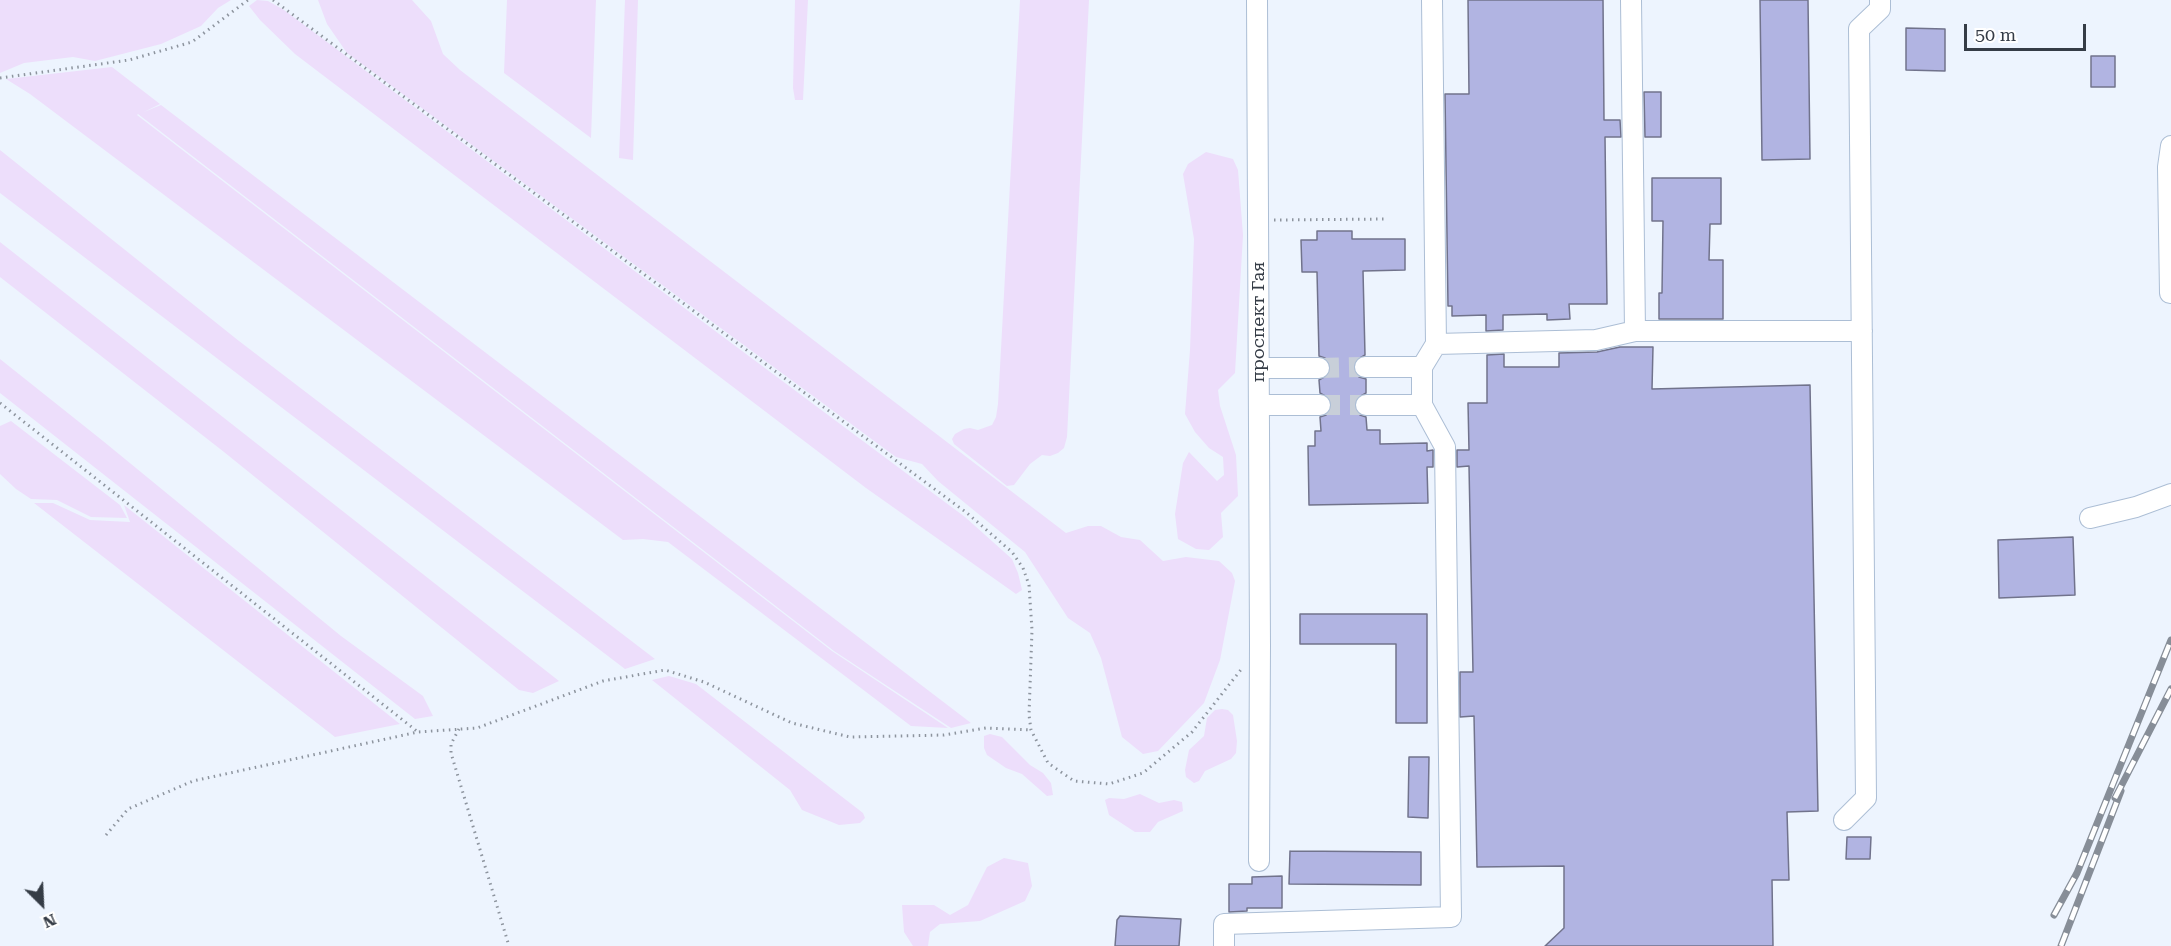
<!DOCTYPE html>
<html>
<head>
<meta charset="utf-8">
<style>
	body { margin:0 }
	#map { position:relative; width:2171px; height:946px; overflow:hidden; background:#edf4fe; font-family:"Roboto Serif",serif }
	canvas { display:block }
	.north { position:absolute; left:12px; top:874px; width:60px; height:60px; -webkit-text-stroke:4px #fff; paint-order:stroke; rotate:156deg; font-size:16px; font-weight:700; line-height:24px; text-align:center; color:#353c46 }
	.north::after { content:''; display:block; margin:auto; width:21px; height:27px; background:#353c46; clip-path:polygon(50% 0,100% 100%,50% 72%,0 100%) }
	.scale { position:absolute; left:1964px; top:24px; width:122px; height:27px; box-sizing:border-box; border:3px solid #353c46; border-top:0; padding-left:8px; font-size:18px; line-height:21px; white-space:nowrap; color:#353c46; -webkit-text-stroke:4px #fff; paint-order:stroke }
</style>
</head>
<body>
<div id="map">
<canvas width="2171" height="946"></canvas>
<div class="north">N</div>
<div class="scale">50 m</div>
</div>
<script>
const c = document.querySelector('canvas').getContext('2d');
c.lineJoin = 'round';
function fillPath(path, color) { c.fillStyle = color; c.fill(path, 'evenodd'); }
const toPath = rows => new Path2D(rows.map(r => 'M' + r).join(''));
function stroke(path, color, width, dash) { c.strokeStyle = color; c.lineWidth = width; c.lineCap = dash ? 'butt' : 'round'; c.setLineDash(dash || []); c.stroke(path); }
function label(font, color, halo, rows, align = 'center') {
  c.font = font + ' "Roboto Serif",serif'; c.lineWidth = 6; c.setLineDash([]); c.textBaseline = 'middle'; c.strokeStyle = halo; c.fillStyle = color; for (const [text, x, y, turn = 0] of rows) {
    c.save(); c.translate(x, y); c.rotate((+turn || 0) * Math.PI / 180); c.textAlign = isNaN(turn) ? turn : align; if (halo) c.strokeText(text, 0, 0); c.fillText(text, 0, 0); c.restore();
  }
}
const green = toPath([
	[0,0,231,0,218,8,201,26,161,44,95,61,73,57,24,63,0,73],
	[257,0,268,1,284,10,965,517,1012,559,1018,573,1022,590,1016,594,866,488,295,54,260,20,249,6],
	[318,0,412,0,431,21,443,54,460,70,1066,533,1088,526,1101,526,1121,537,1140,540,1163,561,1186,557,1219,561,1232,573,1235,581,1220,660,1204,703,1158,751,1143,754,1122,737,1101,658,1090,633,1068,618,1025,552,938,481,922,464,896,457,347,53,327,24],
	[507,0,596,0,591,138,504,73],
	[625,0,638,0,633,160,619,158],
	[795,0,808,0,803,100,795,100,793,88],
	[1020,0,1089,0,1067,437,1064,448,1058,453,1050,456,1042,455,1030,464,1014,485,1007,486,954,444,952,439,955,434,964,429,970,428,978,430,992,425,996,417,998,404],
	[112,67,160,104,144,112,161,105,971,723,951,728,834,651,138,114,137,115,832,651,948,728,911,726,668,542,643,539,623,540,30,94,6,79],
	[0,150,239,341,655,659,625,669,0,193],
	[1206,152,1233,159,1238,170,1243,235,1235,373,1218,390,1220,406,1236,455,1238,496,1221,513,1223,537,1209,550,1196,549,1178,539,1175,514,1183,463,1189,452,1217,481,1224,475,1223,457,1209,448,1195,432,1185,414,1190,350,1194,239,1183,174,1188,164],
	[0,242,559,681,533,693,519,690,224,452,0,277],
	[0,359,103,441,341,636,423,696,433,716,415,719,0,393],
	[11,421,120,505,127,518,91,517,57,500,31,499,16,489,0,474,0,426],
	[34,503,53,503,90,520,130,522,124,505,400,724,335,737],
	[669,676,696,684,863,813,865,818,860,823,839,825,802,810,790,790,652,680],
	[1222,709,1228,710,1233,715,1237,741,1236,753,1231,759,1205,771,1199,781,1194,783,1186,777,1185,770,1189,750,1204,736,1207,718,1215,710],
	[990,734,1002,737,1030,765,1043,773,1051,783,1053,795,1047,796,1022,774,1006,768,987,755,984,748,984,736],
	[1140,794,1159,803,1174,800,1182,802,1183,811,1158,822,1150,832,1135,832,1109,815,1105,800,1109,798,1124,799],
	[1004,858,1028,863,1032,886,1025,901,980,921,940,924,930,932,928,946,913,946,904,932,902,905,934,905,950,915,968,905,987,867]
]);
const building = toPath([
	[1468,0,1603,0,1604,120,1620,120,1621,137,1605,137,1607,304,1569,304,1570,319,1547,320,1547,314,1503,315,1503,330,1486,331,1486,315,1452,316,1452,306,1448,306,1445,94,1469,94,1468,0],
	[1760,0,1808,0,1810,159,1762,160,1760,0],
	[1906,28,1945,29,1945,71,1906,70,1906,28],
	[2091,56,2115,56,2115,87,2091,87,2091,56],
	[1644,92,1661,92,1661,137,1645,137,1644,92],
	[1652,178,1721,178,1721,224,1710,224,1709,260,1723,260,1723,319,1659,319,1659,293,1662,293,1663,221,1652,221,1652,178],
	[1317,231,1352,231,1352,239,1405,239,1405,270,1363,271,1365,355,1355,361,1353,368,1359,377,1366,379,1366,393,1356,399,1354,406,1360,415,1366,417,1367,430,1380,430,1380,444,1427,443,1427,451,1433,450,1433,467,1427,467,1428,503,1309,505,1308,446,1315,446,1315,431,1321,431,1320,417,1326,415,1332,406,1330,399,1320,393,1319,380,1329,374,1331,367,1325,358,1319,356,1317,272,1302,272,1301,240,1317,240,1317,231],
	[1620,347,1653,347,1652,389,1810,385,1818,811,1787,812,1789,880,1772,880,1773,946,1545,946,1564,928,1564,866,1477,867,1474,716,1460,717,1460,672,1473,672,1469,466,1457,467,1457,450,1469,450,1468,403,1487,403,1487,355,1504,354,1504,367,1559,367,1559,353,1597,352,1620,347],
	[2073,537,2075,595,1999,598,1998,540,2073,537],
	[1300,614,1427,614,1427,723,1396,723,1396,644,1300,644,1300,614],
	[1409,757,1429,757,1428,818,1408,817,1409,757],
	[1847,837,1871,837,1870,859,1846,859,1847,837],
	[1290,851,1421,852,1421,885,1289,884,1290,851],
	[1282,876,1282,908,1247,908,1247,911,1229,912,1229,884,1252,884,1252,877,1282,876],
	[1120,916,1181,919,1179,946,1115,946,1117,920,1120,916]
]);
const minorTunnel = toPath([
	[1319,368,1365,367],
	[1320,405,1366,405]
]);
const path = toPath([
	[273,0,967,513,1012,552,1023,568,1029,585,1032,630,1029,715,1031,730,1048,763,1074,781,1109,784,1143,773,1192,732,1243,667],
	[0,78,129,60,192,42,248,0],
	[1274,220,1386,219],
	[0,403,418,732],
	[459,729,451,744,451,753,509,946],
	[106,835,128,809,193,781,418,732,477,728,603,681,665,670,704,682,792,723,850,737,944,735,986,728,1031,730]
]);
const minor = toPath([
	[1257,0,1260,644,1259,861],
	[1432,0,1436,344],
	[1631,0,1635,331],
	[2170,293,2168,167,2171,146],
	[1365,367,1422,367],
	[1259,368,1319,368],
	[1259,405,1320,405],
	[1422,405,1422,367,1436,344,1596,340,1635,331,1862,331],
	[2090,518,2136,507,2171,494],
	[1844,820,1866,798,1859,29,1880,9,1880,0],
	[1224,946,1224,924,1451,917,1445,447,1422,405,1366,405]
]);
const rail = toPath([
	[2115,798,2171,689],
	[2054,915,2077,873,2171,640],
	[2061,946,2121,791]
]);
const streetNames = [
	["проспект Гая",1259,322,-90]
];
fillPath(green, '#eddefb');
fillPath(building, '#b1b4e2');
stroke(building, '#71738c', 1.5);
stroke(minorTunnel, '#c8cfd9', 20, [20, 10]);
stroke(minor, '#acbed5', 22);
stroke(path, '#8d949e', 3, [1.5, 4.5]);
stroke(minor, '#fff', 20);
stroke(rail, '#878e98', 7);
stroke(rail, '#fff', 4.5, [14]);
label('18px', '#353c46', '#fff', streetNames);
</script>
</body>
</html>
